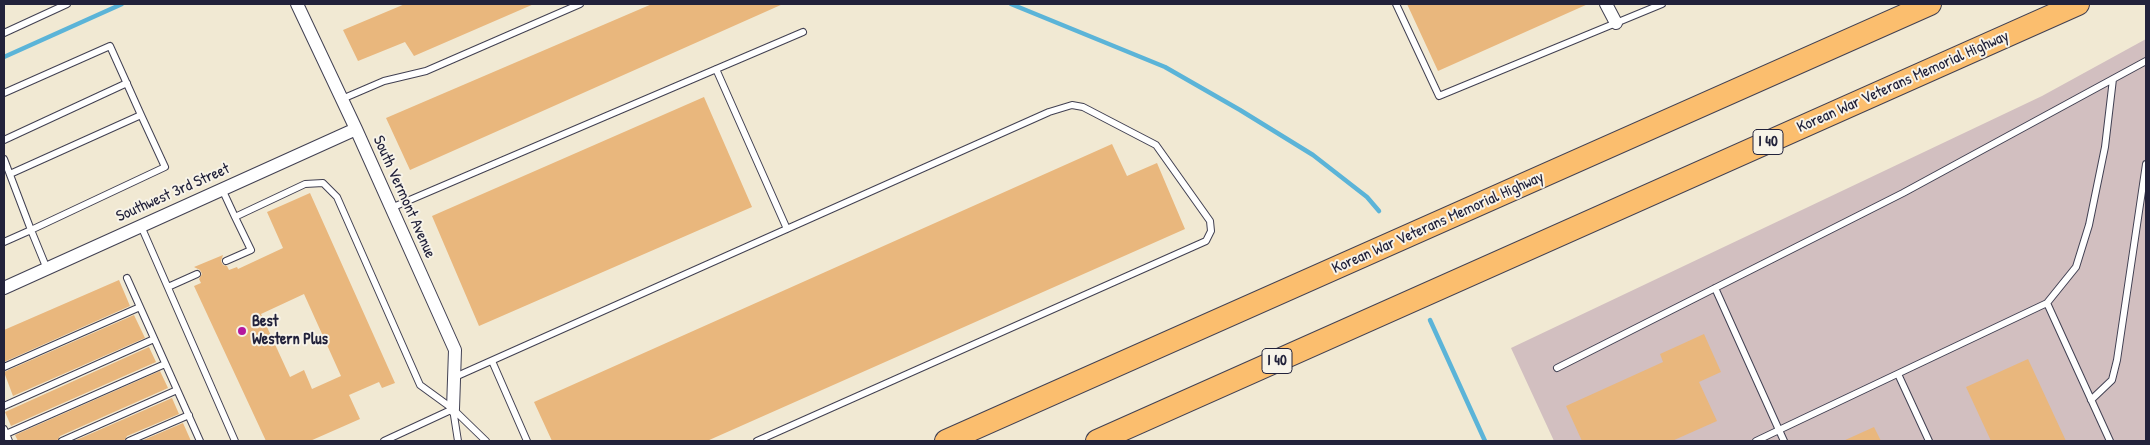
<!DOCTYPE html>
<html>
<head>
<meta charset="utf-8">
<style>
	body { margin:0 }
	#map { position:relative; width:2150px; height:445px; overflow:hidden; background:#f1e9d3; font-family:"Patrick Hand",sans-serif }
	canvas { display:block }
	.frame { position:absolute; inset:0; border:5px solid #22223b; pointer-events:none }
</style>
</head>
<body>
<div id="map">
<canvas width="2150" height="445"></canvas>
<div class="frame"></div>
</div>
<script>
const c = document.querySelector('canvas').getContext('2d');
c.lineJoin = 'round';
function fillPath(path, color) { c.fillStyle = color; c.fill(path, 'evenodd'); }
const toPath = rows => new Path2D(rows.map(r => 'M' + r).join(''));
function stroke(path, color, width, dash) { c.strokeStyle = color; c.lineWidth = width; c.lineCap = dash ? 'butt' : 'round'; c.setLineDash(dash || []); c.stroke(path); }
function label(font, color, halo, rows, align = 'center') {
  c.font = font + ' "Patrick Hand",sans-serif'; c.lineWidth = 4; c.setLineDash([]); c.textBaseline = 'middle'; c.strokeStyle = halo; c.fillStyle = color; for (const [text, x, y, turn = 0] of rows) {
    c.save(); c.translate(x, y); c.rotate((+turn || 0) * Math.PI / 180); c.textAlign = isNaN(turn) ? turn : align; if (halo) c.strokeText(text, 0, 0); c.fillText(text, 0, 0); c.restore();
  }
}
const industrial = toPath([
	[2146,39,2146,441,1554,441,1511,348,2042,96]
]);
const stream = toPath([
	[1011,4,1165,67,1240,110,1313,155,1367,197,1379,211],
	[4,57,122,4],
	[1430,320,1485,441]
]);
const building = toPath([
	[405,4,534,4,414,56,405,42,358,61,343,30],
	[652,4,783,4,410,170,386,118],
	[1407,4,1588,4,1438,71],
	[704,97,752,207,479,326,432,216],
	[1112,144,1127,176,1157,163,1185,229,707,441,552,441,534,402],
	[310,193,395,383,382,388,379,382,349,395,360,419,310,441,266,441,194,286,201,283,199,279,202,274,200,270,194,267,223,255,221,261,223,265,227,266,229,270,237,267,238,269,283,248,267,212],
	[304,294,341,376,312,389,304,370,290,377,261,314],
	[119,280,130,306,4,362,4,330],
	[134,315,145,338,13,396,4,372],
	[1704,334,1721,372,1699,382,1717,421,1672,441,1582,441,1566,406,1663,362,1660,354],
	[149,347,156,362,11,426,5,412],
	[2028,359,2066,441,1991,441,1966,387],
	[160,371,168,388,60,436,57,441,18,441,15,435],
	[172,398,179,414,127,436,124,441,74,441],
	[183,423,191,441,141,441],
	[1874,427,1881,441,1843,441]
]);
const service = toPath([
	[1396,4,1439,96,1662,4],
	[4,33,67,4],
	[716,69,787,229],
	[4,93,110,46,141,115,10,174],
	[342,99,384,81,426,71,580,4],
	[4,140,127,83],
	[4,159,31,230,165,167,141,115],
	[222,189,235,217,305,184,323,183,337,197,420,385,453,409,486,441],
	[391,208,803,32],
	[141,226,235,441],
	[4,242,31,230,47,269],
	[226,261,251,250,235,217],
	[127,278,200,441],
	[168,287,197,274],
	[1715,288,1779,430,2047,303,2076,267,2089,225,2105,147,2113,79],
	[2047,303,2110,441],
	[492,361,527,441],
	[4,367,140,307],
	[1557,368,1903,193,2146,61],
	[1898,374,1929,441],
	[455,377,1049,112,1072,105,1083,107,1156,145,1210,221,1211,231,1206,241,757,441],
	[2091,400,2112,380,2117,360,2146,164],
	[4,406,154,339],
	[453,409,458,441],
	[4,429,9,441],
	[6,434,165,364],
	[62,441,177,390],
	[129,441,189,415],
	[384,441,453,409],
	[1756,441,1779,430,1784,441]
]);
const minor = toPath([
	[297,4,356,129,455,350,453,409],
	[1606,4,1616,23],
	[4,288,356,129]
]);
const motorway = toPath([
	[946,441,1930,4],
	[1097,441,2078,4]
]);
const markers = [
	[242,331,5,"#b5179e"]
];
const shields = [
	[1768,142,30],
	[1277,361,30]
];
const shieldNames = [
	["I 40",1768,142],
	["I 40",1277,361]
];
const streetNames = [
	["Korean War Veterans Memorial Highway",1903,82,-24],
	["Southwest 3rd Street",173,193,-24],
	["South Vermont Avenue",404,197,66],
	["Korean War Veterans Memorial Highway",1438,223,-24]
];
const poiNames = [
	["Best",252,322],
	["Western Plus",252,340]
];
fillPath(industrial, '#d2bfc0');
stroke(stream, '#5bb4d8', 4.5);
fillPath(building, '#e9b77d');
stroke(service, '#414052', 8);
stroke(minor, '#414052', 14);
stroke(motorway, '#414052', 24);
stroke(service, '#fff', 6);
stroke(minor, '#fff', 12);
stroke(motorway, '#fbbe6e', 22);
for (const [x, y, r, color] of markers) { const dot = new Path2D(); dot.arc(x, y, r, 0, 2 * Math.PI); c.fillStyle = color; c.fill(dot); stroke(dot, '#f7f3e8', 2); }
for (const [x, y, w] of shields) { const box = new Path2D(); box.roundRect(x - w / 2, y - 12.5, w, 25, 4); c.fillStyle = '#f7f3e8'; c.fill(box); stroke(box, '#22223b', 1); }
label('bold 15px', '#22223b', null, shieldNames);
label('16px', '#22223b', '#f7f3e8', streetNames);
label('bold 16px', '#22223b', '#f7f3e8', poiNames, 'left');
</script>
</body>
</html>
